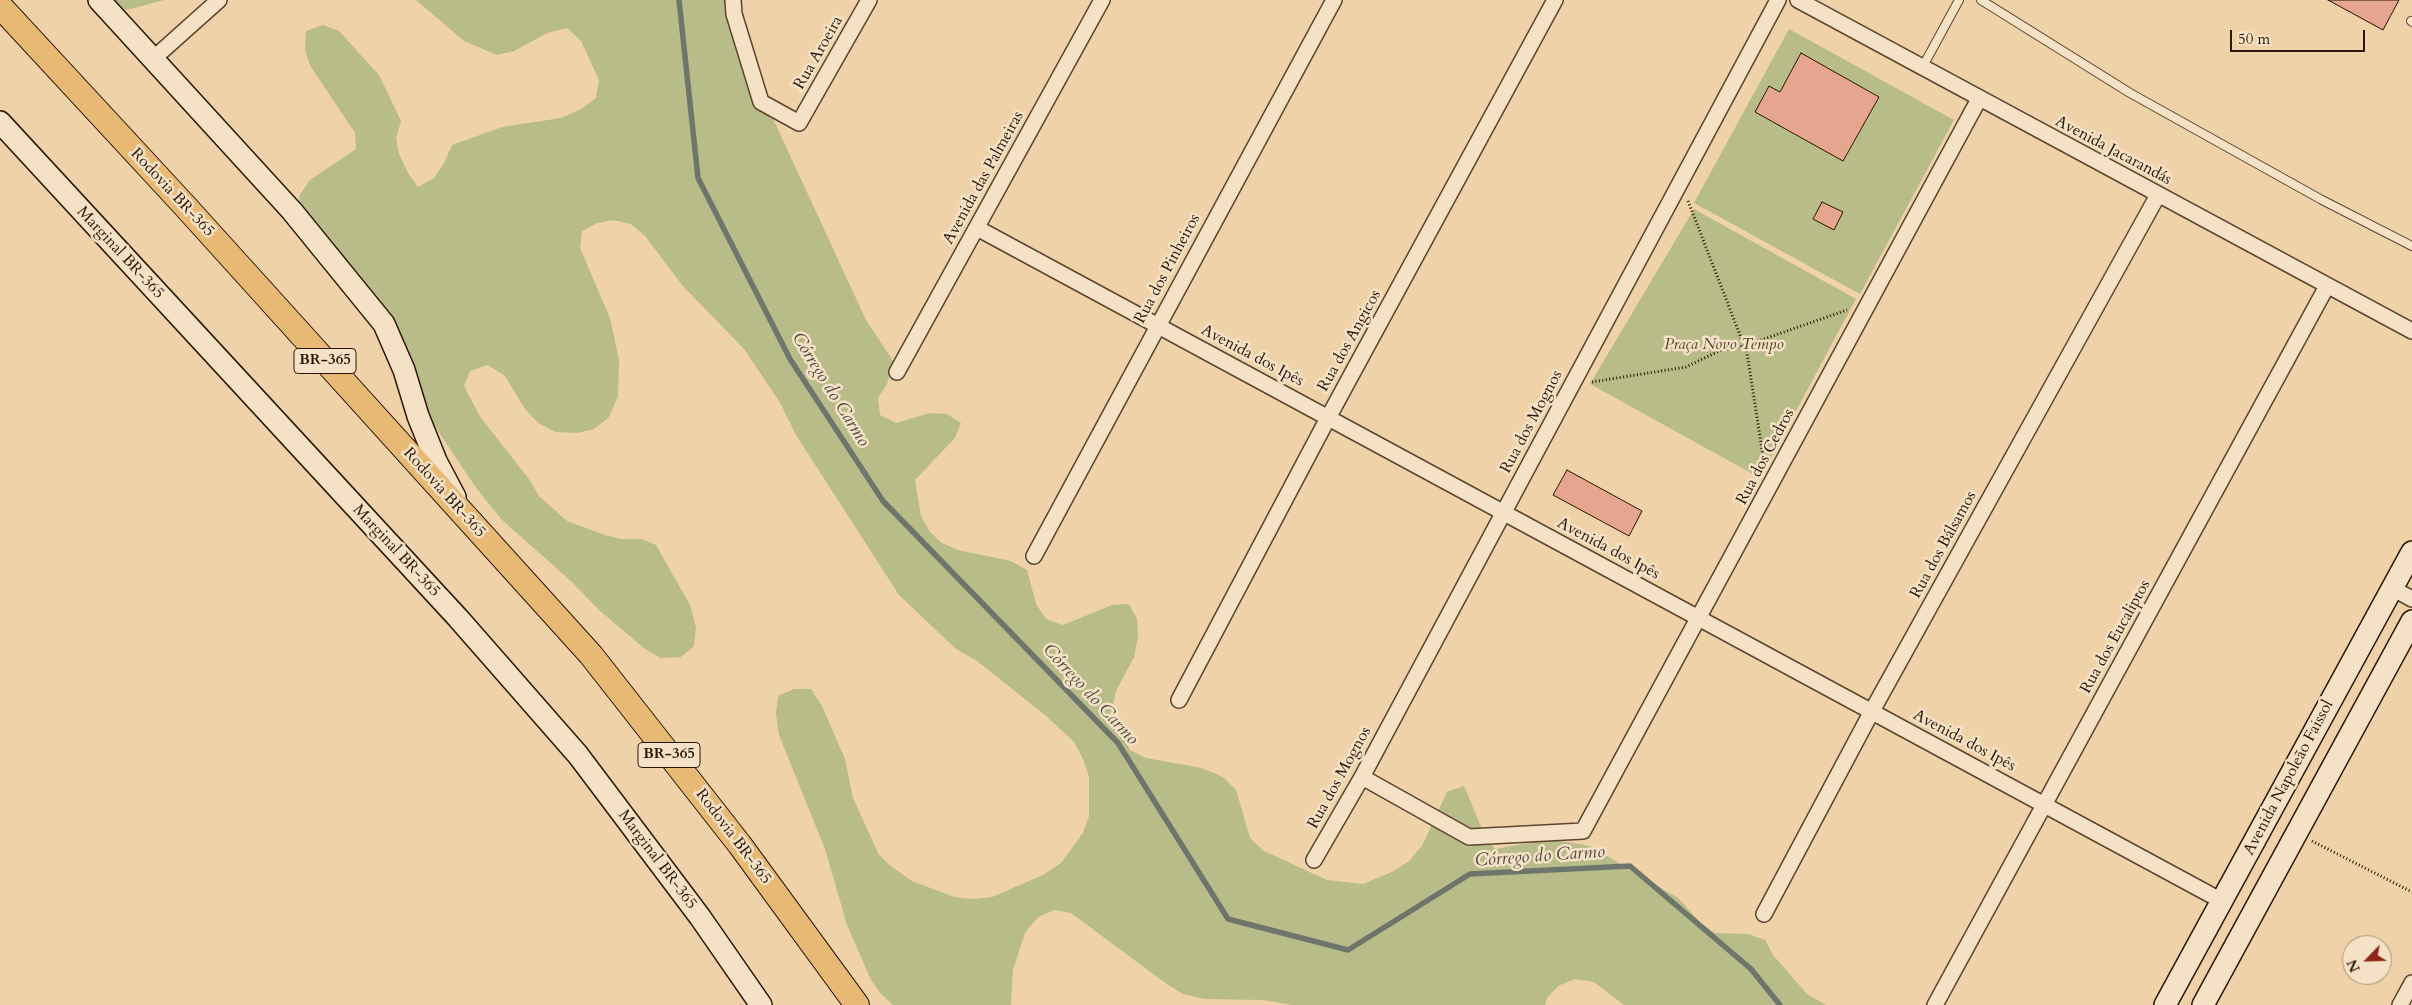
<!DOCTYPE html>
<html>
<head>
<meta charset="utf-8">
<style>
	body { margin:0 }
	#map { position:relative; width:2412px; height:1005px; overflow:hidden; background:#f0d2a8; font-family:Cardo,serif }
	canvas { display:block }
	.north { position:absolute; left:2342px; top:935px; width:50px; height:50px; box-sizing:border-box; background:#f5e2c6; border:1px solid #a49079; border-radius:50%; rotate:246deg; font-size:14px; font-weight:700; line-height:20px; text-align:center; color:#2a1506 }
	.north::after { content:''; display:block; margin:auto; width:18px; height:22px; background:#8f2418; clip-path:polygon(50% 0,100% 100%,50% 72%,0 100%) }
	.scale { position:absolute; left:2230px; top:30px; width:135px; height:22px; box-sizing:border-box; border:2px solid #2a1506; border-top:0; padding-left:6px; font-size:15px; line-height:18px; white-space:nowrap; color:#2a1506; -webkit-text-stroke:4px #f5e2c6; paint-order:stroke }
</style>
</head>
<body>
<div id="map">
<canvas width="2412" height="1005"></canvas>
<div class="north">N</div>
<div class="scale">50 m</div>
</div>
<script>
const c = document.querySelector('canvas').getContext('2d');
c.lineJoin = 'round';
function fillPath(path, color) { c.fillStyle = color; c.fill(path, 'evenodd'); }
const toPath = rows => new Path2D(rows.map(r => 'M' + r).join(''));
function stroke(path, color, width, dash) { c.strokeStyle = color; c.lineWidth = width; c.lineCap = dash ? 'butt' : 'round'; c.setLineDash(dash || []); c.stroke(path); }
function label(font, color, halo, rows, align = 'center') {
  c.font = font + ' Cardo,serif'; c.lineWidth = 5; c.setLineDash([]); c.textBaseline = 'middle'; c.strokeStyle = halo; c.fillStyle = color; for (const [text, x, y, turn = 0] of rows) {
    c.save(); c.translate(x, y); c.rotate((+turn || 0) * Math.PI / 180); c.textAlign = isNaN(turn) ? turn : align; if (halo) c.strokeText(text, 0, 0); c.fillText(text, 0, 0); c.restore();
  }
}
const green = toPath([
	[92,0,164,0,127,10,92,9],
	[416,0,730,0,751,71,866,320,893,361,887,384,878,398,880,415,896,423,930,413,947,414,961,423,955,438,915,480,921,516,930,532,942,543,958,550,1011,561,1027,570,1036,604,1046,619,1063,625,1112,605,1129,604,1137,619,1138,638,1134,657,1116,691,1112,710,1130,750,1146,758,1202,768,1223,777,1236,790,1250,838,1264,851,1327,880,1363,884,1394,871,1409,861,1422,846,1447,792,1464,786,1485,836,1495,849,1550,839,1590,846,1678,898,1701,923,1715,933,1748,934,1765,940,1773,955,1807,994,1826,1005,1624,1005,1594,982,1575,979,1558,986,1547,998,1545,1005,1292,1005,1263,1000,1204,999,1183,994,1168,985,1071,913,1054,910,1038,917,1025,933,1013,970,1011,1005,893,1005,881,994,871,980,847,925,825,849,779,735,776,714,778,696,794,689,811,689,822,706,845,759,853,798,879,855,892,867,912,881,954,897,974,899,992,897,1043,875,1061,863,1083,833,1089,816,1089,777,1083,759,1074,742,1045,715,977,661,956,649,899,595,796,435,779,401,744,349,682,285,645,236,631,224,613,220,597,223,582,231,580,248,610,318,619,360,618,396,609,417,594,429,577,433,555,432,538,423,525,409,505,376,488,365,470,371,464,386,481,418,529,479,539,496,567,521,605,535,621,539,641,539,656,545,690,605,696,627,694,646,681,657,661,658,645,649,598,609,572,582,502,520,477,489,424,410,390,334,301,215,299,196,310,180,356,149,355,133,311,67,305,51,306,31,323,25,339,31,379,75,401,121,396,138,399,154,408,173,418,187,434,178,444,163,452,145,502,127,561,118,581,109,596,98,599,80,581,41,567,28,547,33,514,51,497,55,464,41],
	[1789,29,1954,120,1860,294,1694,203],
	[1694,209,1856,299,1760,478,1590,384]
]);
const stream = toPath([
	[679,0,698,178,790,359,883,501,1118,743,1228,919,1348,950,1470,874,1630,866,1751,969,1780,1005]
]);
const building = toPath([
	[2328,0,2399,0,2383,30,2328,0],
	[1801,53,1879,97,1843,161,1755,112,1769,86,1780,92,1801,53],
	[1822,202,1843,212,1834,230,1813,219,1822,202],
	[1567,470,1642,511,1629,536,1553,495,1567,470]
]);
const path = toPath([
	[1688,201,1747,353,1764,462],
	[1592,382,1686,367,1721,350,1744,346,1847,310],
	[2312,841,2412,892]
]);
const lane = toPath([
	[1981,0,2130,93,2322,200,2412,246],
	[2411,21,2412,22],
	[1922,68,1959,0]
]);
const street = toPath([
	[733,0,734,14,761,102,799,123,869,0],
	[1798,0,2412,331],
	[153,59,219,0],
	[977,228,2222,901],
	[897,372,1102,0],
	[1034,556,1334,0],
	[2392,588,2412,599],
	[1179,700,1328,418,1555,0],
	[1362,777,1469,837,1583,831,1979,99],
	[1314,860,1362,777,1778,0],
	[1764,914,1872,711,2158,195],
	[1935,1005,2327,286],
	[2400,1005,2412,983]
]);
const secondary = toPath([
	[99,0,292,211,384,324,404,370,418,416,436,461,455,497],
	[0,122,458,618,578,755,700,917,761,1005],
	[2165,1005,2412,552],
	[2203,1005,2412,621]
]);
const primary = toPath([
	[0,6,185,206,591,655,740,845,857,1005]
]);
const shields = [
	[325,361,62],
	[669,755,62]
];
const shieldNames = [
	["BR-365",325,361],
	["BR-365",669,755]
];
const streetNames = [
	["Rua Aroeira",819,53,-60],
	["Avenida Jacarandás",2113,151,28],
	["Avenida das Palmeiras",984,178,-61],
	["Rodovia BR-365",172,193,47],
	["Marginal BR-365",120,253,47],
	["Rua dos Pinheiros",1168,269,-62],
	["Rua dos Angicos",1350,341,-61],
	["Avenida dos Ipês",1252,356,28],
	["Rua dos Mognos",1532,422,-62],
	["Rua dos Cedros",1766,457,-62],
	["Rodovia BR-365",444,493,48],
	["Rua dos Bálsamos",1944,545,-61],
	["Avenida dos Ipês",1608,549,28],
	["Marginal BR-365",396,551,47],
	["Rua dos Eucaliptos",2116,637,-61],
	["Avenida dos Ipês",1964,741,28],
	["Rua dos Mognos",1340,778,-61],
	["Avenida Napoleão Faissol",2289,778,-62],
	["Rodovia BR-365",733,837,53],
	["Marginal BR-365",657,860,53]
];
const parkNames = [
	["Praça Novo Tempo",1724,345]
];
const waterNames = [
	["Córrego do Carmo",830,390,58],
	["Córrego do Carmo",1090,695,47],
	["Córrego do Carmo",1540,857,-4]
];
fillPath(green, '#b8bc88');
stroke(stream, '#6e766c', 5.5);
fillPath(building, '#e5a58e');
stroke(building, '#2a1506', 1);
stroke(lane, '#5c442e', 10);
stroke(street, '#5c442e', 18);
stroke(secondary, '#2a1506', 24);
stroke(primary, '#2a1506', 26);
stroke(path, '#2a1506', 3, [1, 2.5]);
stroke(lane, '#f5e2c6', 8);
stroke(street, '#f5e2c6', 15);
stroke(secondary, '#f5e2c6', 21);
stroke(primary, '#e8b974', 24);
for (const [x, y, w] of shields) { const box = new Path2D(); box.roundRect(x - w / 2, y - 12.5, w, 25, 4); c.fillStyle = '#f5e2c6'; c.fill(box); stroke(box, '#2a1506', 1); }
label('bold 15px', '#2a1506', null, shieldNames);
label('16px', '#2a1506', '#f5e2c6', streetNames);
label('italic 16px', '#55472d', '#f5e2c6', parkNames);
label('italic 18px', '#524d42', '#f5e2c6', waterNames);
</script>
</body>
</html>
